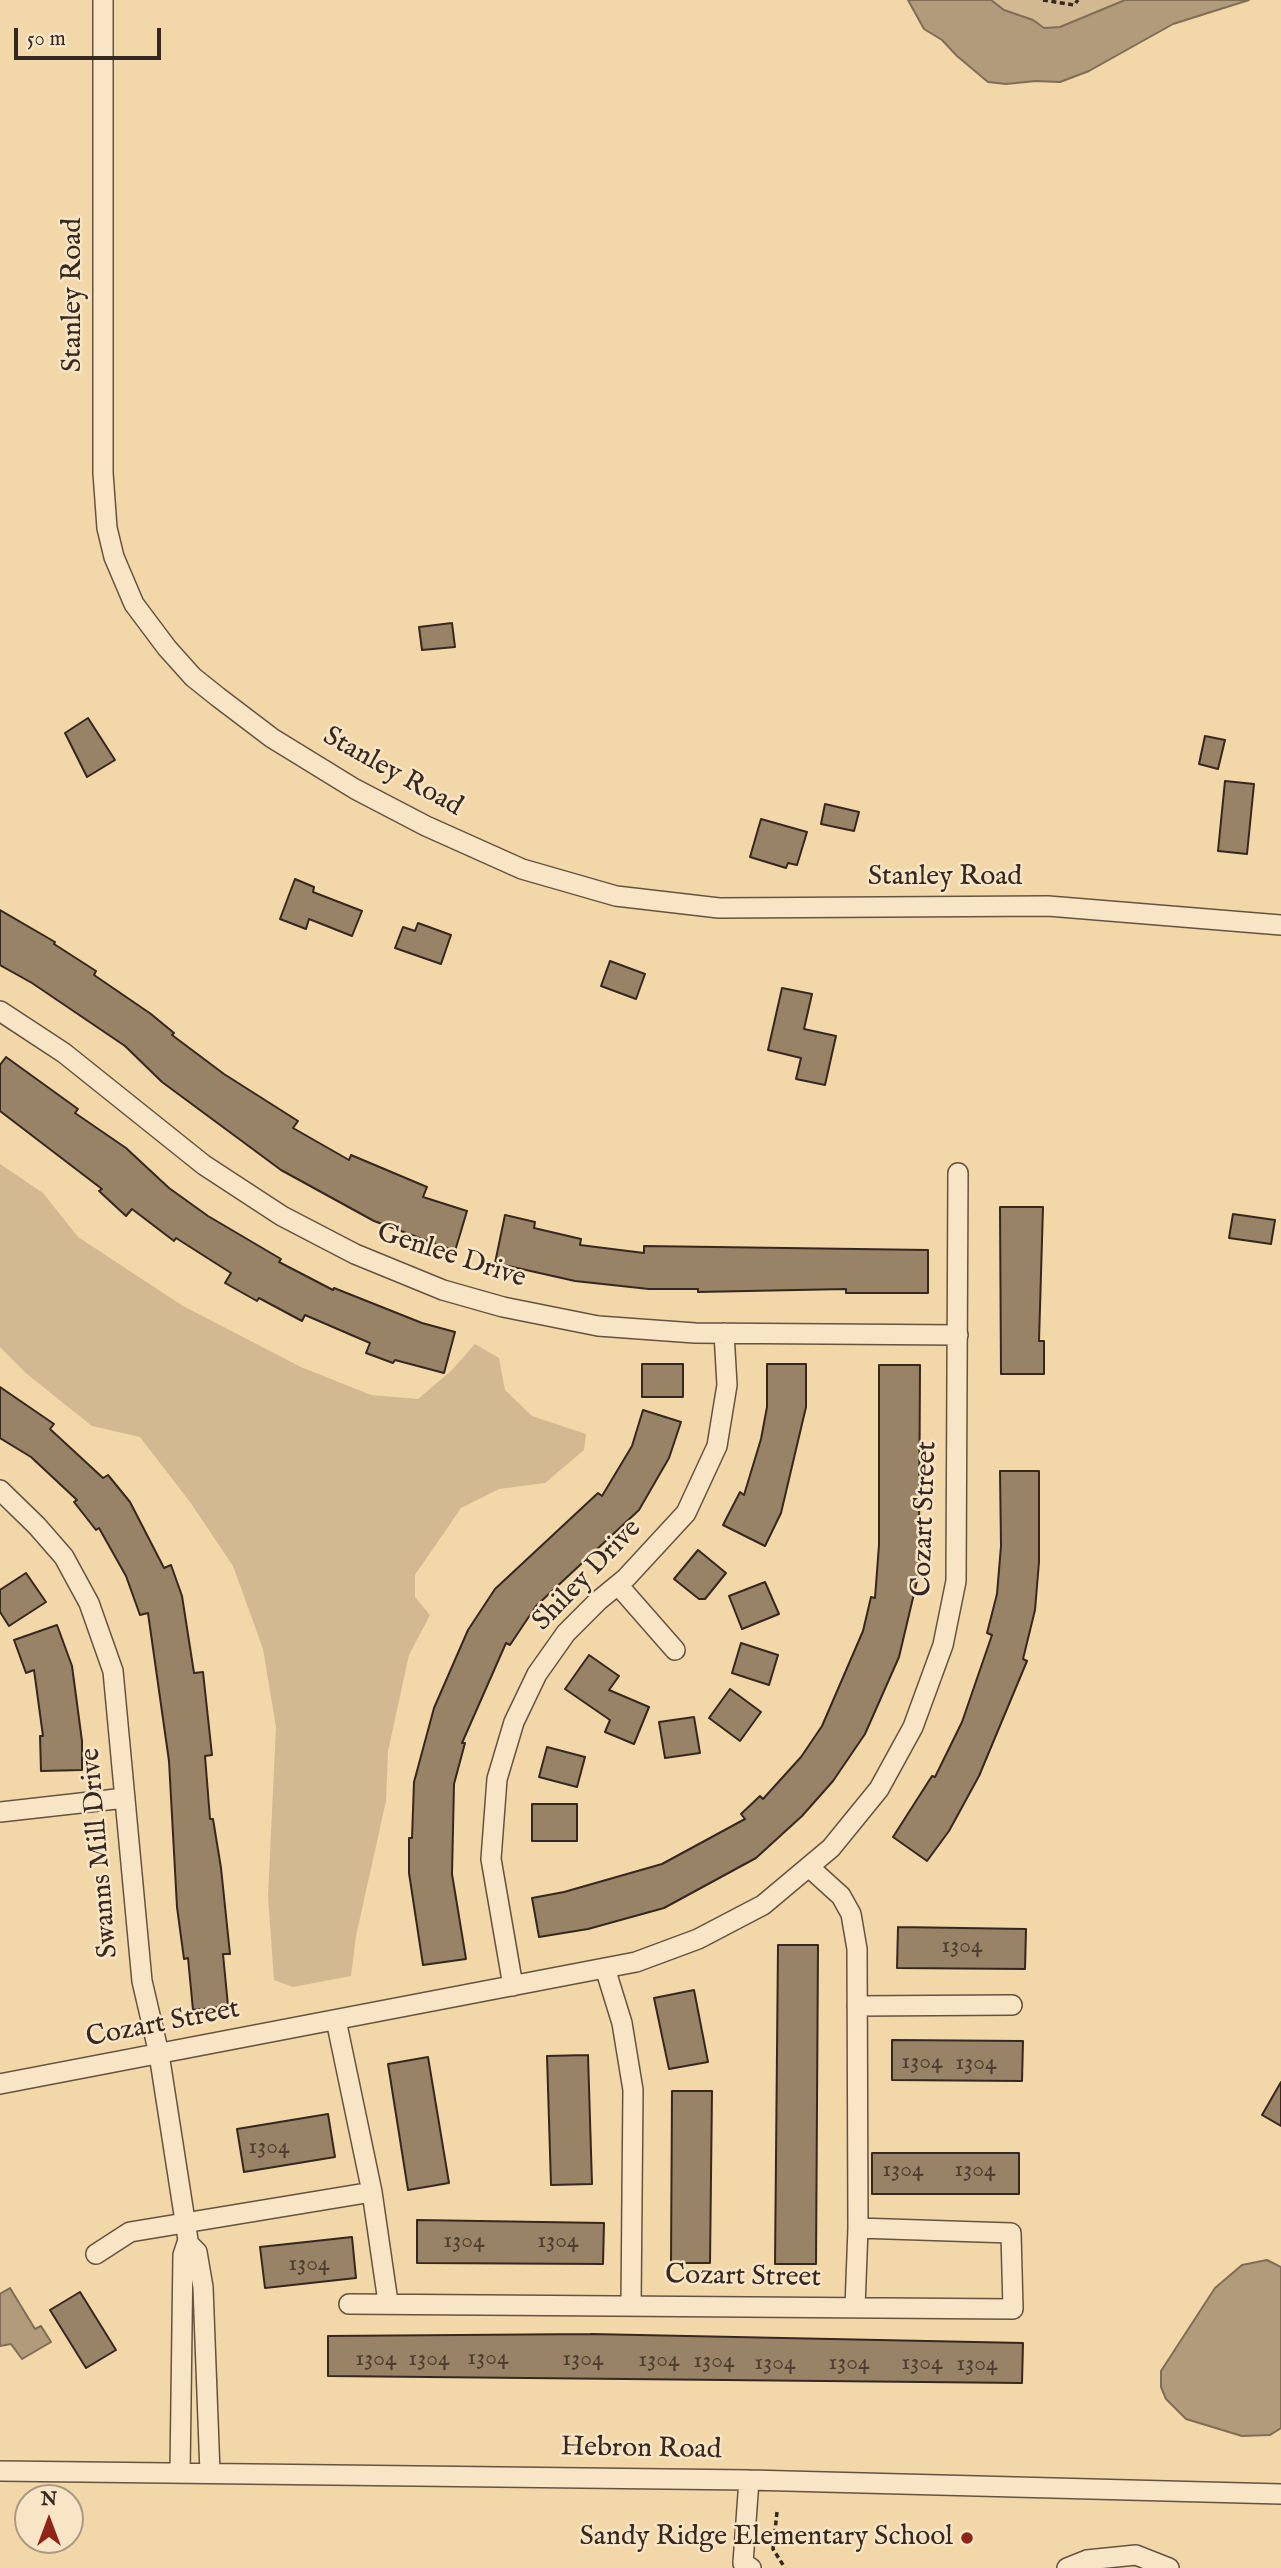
<!DOCTYPE html>
<html>
<head>
<meta charset="utf-8">
<style>
	body { margin:0 }
	#map { position:relative; width:1281px; height:2568px; overflow:hidden; background:#f2d7a8; font-family:"IM FELL English",serif }
	canvas { display:block }
	.north { position:absolute; left:14px; top:2484px; width:70px; height:70px; box-sizing:border-box; background:#f7e5c6; border:2px solid #aa9984; border-radius:50%; rotate:0deg; font-size:19px; font-weight:700; line-height:28px; text-align:center; color:#362720 }
	.north::after { content:''; display:block; margin:auto; width:24px; height:32px; background:#8f2418; clip-path:polygon(50% 0,100% 100%,50% 72%,0 100%) }
	.scale { position:absolute; left:14px; top:28px; width:147px; height:32px; box-sizing:border-box; border:4px solid #362720; border-top:0; padding-left:9px; font-size:21px; line-height:24px; white-space:nowrap; color:#362720; -webkit-text-stroke:5px #f7e5c6; paint-order:stroke }
</style>
</head>
<body>
<div id="map">
<canvas width="1281" height="2568"></canvas>
<div class="north">N</div>
<div class="scale">50 m</div>
</div>
<script>
const c = document.querySelector('canvas').getContext('2d');
c.lineJoin = 'round';
function fillPath(path, color) { c.fillStyle = color; c.fill(path, 'evenodd'); }
const toPath = rows => new Path2D(rows.map(r => 'M' + r).join(''));
function stroke(path, color, width, dash) { c.strokeStyle = color; c.lineWidth = width; c.lineCap = dash ? 'butt' : 'round'; c.setLineDash(dash || []); c.stroke(path); }
function label(font, color, halo, rows, align = 'center') {
  c.font = font + ' "IM FELL English",serif'; c.lineWidth = 5; c.setLineDash([]); c.textBaseline = 'middle'; c.strokeStyle = halo; c.fillStyle = color; for (const [text, x, y, turn = 0] of rows) {
    c.save(); c.translate(x, y); c.rotate((+turn || 0) * Math.PI / 180); c.textAlign = isNaN(turn) ? turn : align; if (halo) c.strokeText(text, 0, 0); c.fillText(text, 0, 0); c.restore();
  }
}
const green = toPath([
	[950,0,1186,0,1080,44],
	[0,1164,43,1193,78,1237,183,1306,301,1367,371,1395,418,1399,451,1371,475,1344,499,1358,505,1390,532,1416,586,1434,584,1450,545,1483,499,1489,461,1508,415,1575,415,1597,430,1615,409,1655,388,1751,386,1801,356,1936,351,1976,293,1987,274,1980,268,1896,276,1727,263,1649,233,1566,190,1502,140,1437,92,1426,27,1374,0,1347]
]);
const water = toPath([
	[908,0,991,0,1004,10,1033,20,1044,28,1060,27,1125,0,1249,0,1173,24,1089,71,1060,82,1036,81,1006,84,988,82,957,56,942,40,924,29,908,0],
	[1267,2260,1281,2267,1281,2428,1270,2435,1242,2436,1186,2419,1166,2399,1161,2387,1161,2371,1215,2288,1242,2265,1267,2260],
	[10,2288,35,2329,41,2326,51,2342,22,2359,11,2344,0,2346,0,2294,10,2288]
]);
const building = toPath([
	[452,623,455,647,422,650,419,627,452,623],
	[88,718,115,760,87,777,65,733,88,718],
	[1205,736,1225,740,1218,769,1199,764,1205,736],
	[1225,781,1254,784,1247,854,1218,851,1225,781],
	[825,804,859,812,854,831,821,824,825,804],
	[761,819,807,832,797,865,788,863,786,868,750,857,761,819],
	[295,879,314,887,313,892,362,911,352,936,309,919,306,929,280,919,295,879],
	[0,910,55,942,54,944,96,971,94,975,151,1014,174,1033,172,1035,224,1074,298,1121,293,1128,349,1160,351,1155,427,1187,423,1197,467,1211,455,1251,374,1221,281,1170,162,1082,125,1046,32,983,0,965,0,910],
	[418,923,451,935,441,964,395,948,403,927,415,931,418,923],
	[610,961,645,974,636,999,601,986,610,961],
	[782,988,812,994,804,1029,836,1036,825,1085,796,1079,801,1058,768,1050,782,988],
	[6,1057,78,1109,75,1113,126,1148,169,1188,208,1216,281,1259,279,1262,333,1290,334,1288,422,1323,455,1332,444,1373,395,1360,393,1363,366,1353,370,1343,305,1315,302,1321,259,1298,257,1301,225,1283,231,1273,176,1238,174,1241,132,1209,126,1216,99,1191,102,1189,0,1111,0,1065,6,1057],
	[1000,1207,1043,1207,1039,1341,1044,1341,1044,1374,1001,1374,1000,1207],
	[1233,1214,1275,1220,1271,1244,1229,1238,1233,1214],
	[505,1215,535,1222,534,1228,581,1239,580,1245,644,1253,644,1246,928,1250,928,1293,846,1293,846,1289,698,1292,698,1289,649,1289,575,1281,495,1263,505,1215],
	[642,1364,683,1364,683,1397,642,1397,642,1364],
	[767,1364,806,1364,806,1407,781,1513,765,1546,723,1525,740,1492,744,1495,761,1439,767,1407,767,1364],
	[879,1365,920,1365,919,1547,917,1581,899,1657,865,1734,833,1781,802,1816,756,1858,664,1908,588,1929,539,1937,532,1898,564,1892,662,1864,745,1819,741,1814,760,1796,763,1799,801,1757,822,1726,863,1631,871,1597,875,1598,879,1545,879,1365],
	[0,1387,54,1424,50,1429,103,1478,108,1475,130,1502,164,1568,171,1565,182,1596,194,1673,203,1672,212,1755,205,1756,210,1819,213,1819,221,1868,230,1954,223,1954,228,2006,193,2010,188,1958,184,1959,177,1907,169,1761,148,1613,140,1615,126,1576,99,1528,96,1530,74,1502,77,1500,31,1457,0,1438,0,1387],
	[643,1410,681,1422,669,1458,639,1510,536,1606,510,1645,506,1643,462,1743,465,1743,454,1784,452,1874,466,1959,423,1965,409,1873,409,1838,412,1838,414,1782,434,1708,468,1630,495,1589,598,1493,602,1496,632,1446,643,1410],
	[1000,1471,1039,1471,1039,1562,1035,1610,1023,1659,1027,1661,979,1776,949,1831,927,1861,893,1837,932,1776,935,1777,962,1722,992,1635,987,1633,997,1594,1001,1546,1000,1471],
	[698,1550,726,1573,705,1599,699,1599,674,1579,698,1550],
	[26,1573,46,1602,9,1626,0,1612,0,1590,26,1573],
	[765,1582,779,1614,742,1629,729,1596,765,1582],
	[57,1625,72,1666,82,1741,82,1770,41,1771,40,1736,43,1736,34,1670,26,1673,14,1640,57,1625],
	[741,1643,778,1655,769,1685,732,1673,741,1643],
	[589,1655,619,1676,609,1690,649,1707,634,1744,605,1732,610,1720,565,1689,589,1655],
	[730,1689,761,1712,740,1741,709,1718,730,1689],
	[694,1717,700,1753,665,1758,659,1722,694,1717],
	[547,1747,585,1757,577,1787,539,1777,547,1747],
	[532,1804,577,1804,577,1841,532,1841,532,1804],
	[898,1927,1026,1929,1025,1969,897,1968,898,1927],
	[778,1945,818,1945,816,2264,775,2264,778,1945],
	[694,1990,708,2062,669,2069,654,1998,694,1990],
	[892,2040,1023,2041,1022,2081,892,2080,892,2040],
	[588,2055,592,2184,551,2185,547,2056,588,2055],
	[428,2057,449,2183,408,2190,388,2064,428,2057],
	[1281,2082,1281,2126,1262,2115,1281,2082],
	[672,2091,712,2091,710,2263,671,2263,672,2091],
	[328,2114,335,2157,244,2172,237,2129,328,2114],
	[872,2153,1019,2153,1019,2194,872,2194,872,2153],
	[417,2220,604,2223,603,2264,417,2263,417,2220],
	[352,2237,356,2278,265,2288,260,2247,352,2237],
	[80,2292,116,2350,86,2368,50,2310,80,2292],
	[591,2334,1023,2343,1022,2383,328,2376,328,2336,591,2334]
]);
const path = toPath([
	[1043,0,1074,5,1078,0],
	[777,2512,773,2549,785,2568]
]);
const minor = toPath([
	[103,0,103,473,107,528,114,557,134,604,167,648,193,677,218,697,272,738,355,789,426,826,522,869,616,896,719,908,1048,906,1281,925],
	[0,1011,64,1053,204,1165,282,1216,355,1254,443,1290,503,1307,598,1326,695,1333,958,1335],
	[0,1490,37,1526,64,1557,89,1603,113,1671,142,1981,159,2054,188,2240,183,2255,180,2472],
	[618,1585,675,1650],
	[0,1812,125,1798],
	[809,1867,841,1896,851,1914,857,1949,858,2228,855,2307],
	[605,1968,622,2023,633,2090,631,2305],
	[513,1986,491,1859,497,1779,514,1722,537,1674,566,1633,598,1601,626,1578,686,1513,717,1446,727,1385,724,1333],
	[857,2006,1012,2005],
	[336,2020,372,2192,388,2302],
	[0,2084,636,1962,698,1939,763,1905,831,1848,879,1789,913,1727,943,1645,956,1581,958,1173],
	[188,2243,197,2252,203,2287,210,2473],
	[96,2254,130,2232,372,2192],
	[349,2304,1013,2309,1011,2233,858,2228],
	[0,2471,749,2480,1281,2494],
	[749,2480,743,2563,751,2568],
	[1067,2568,1087,2560,1136,2555,1169,2568]
]);
const markers = [
	[967,2538,7,"#8f2418"]
];
const numberNames = [
	["1304",962,1947],
	["1304",922,2063],
	["1304",976,2064],
	["1304",269,2148],
	["1304",903,2171],
	["1304",975,2171],
	["1304",464,2242],
	["1304",558,2242],
	["1304",309,2265],
	["1304",488,2359],
	["1304",376,2360],
	["1304",429,2360],
	["1304",583,2360],
	["1304",659,2361],
	["1304",714,2362],
	["1304",775,2364],
	["1304",849,2364],
	["1304",922,2364],
	["1304",977,2365]
];
const streetNames = [
	["Stanley Road",74,295,-90],
	["Stanley Road",392,773,29],
	["Stanley Road",945,878],
	["Genlee Drive",451,1257,18],
	["Cozart Street",926,1519,-88],
	["Shiley Drive",588,1576,-46],
	["Swanns Mill Drive",101,1853,-95],
	["Cozart Street",163,2025,-11],
	["Cozart Street",743,2278,1],
	["Hebron Road",641,2450,1]
];
const poiNames = [
	["Sandy Ridge Elementary School",953,2538]
];
fillPath(green, '#d2b991');
fillPath(water, '#b29b7a');
stroke(water, '#806d56', 2);
fillPath(building, '#988367');
stroke(building, '#362720', 2);
stroke(minor, '#655342', 22);
stroke(path, '#362720', 3.5, [5, 3.5]);
stroke(minor, '#f7e5c6', 19);
for (const [x, y, r, color] of markers) { const dot = new Path2D(); dot.arc(x, y, r, 0, 2 * Math.PI); c.fillStyle = color; c.fill(dot); stroke(dot, '#f7e5c6', 2.5); }
label('24px', '#4e3e32', null, numberNames);
label('28px', '#362720', '#f7e5c6', streetNames);
label('28px', '#362720', '#f7e5c6', poiNames, 'right');
</script>
</body>
</html>
